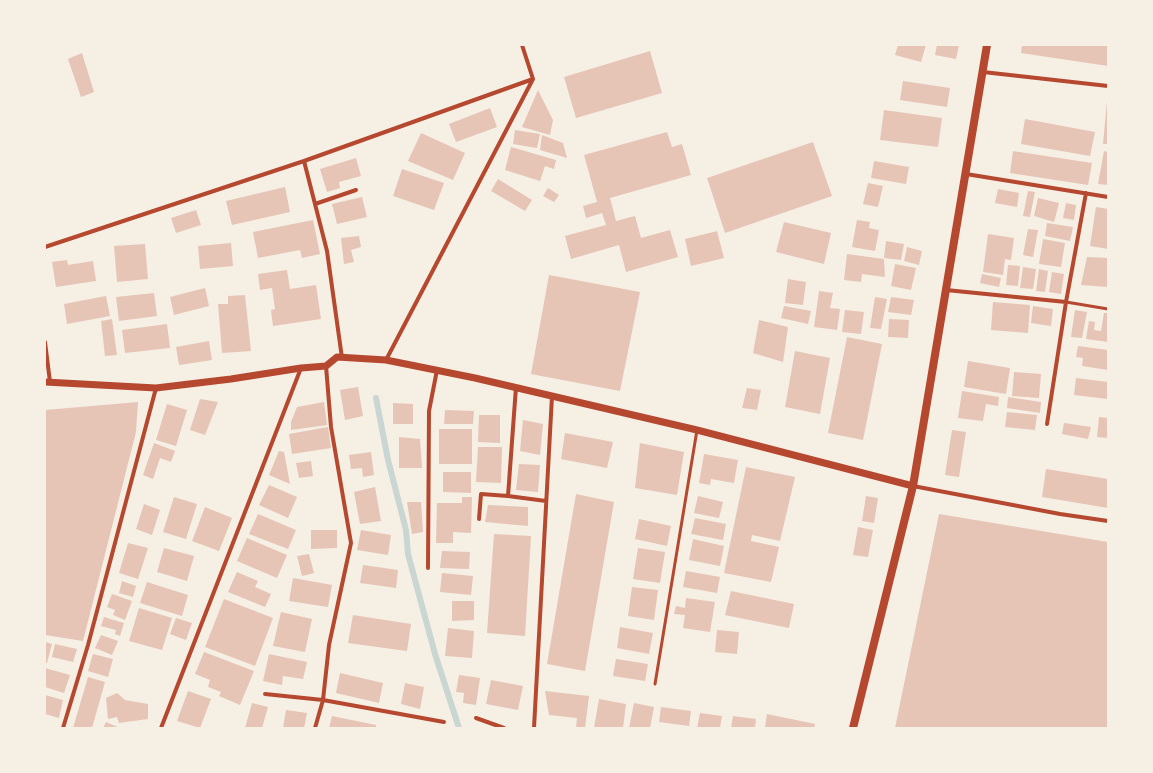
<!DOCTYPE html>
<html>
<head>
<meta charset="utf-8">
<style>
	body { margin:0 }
	#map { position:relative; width:1153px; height:773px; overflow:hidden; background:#f6efe4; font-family:Bitter,serif }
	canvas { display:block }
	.frame { position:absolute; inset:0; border:46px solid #f6efe4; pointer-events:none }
</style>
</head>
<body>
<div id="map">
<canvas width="1153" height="773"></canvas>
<div class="frame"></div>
</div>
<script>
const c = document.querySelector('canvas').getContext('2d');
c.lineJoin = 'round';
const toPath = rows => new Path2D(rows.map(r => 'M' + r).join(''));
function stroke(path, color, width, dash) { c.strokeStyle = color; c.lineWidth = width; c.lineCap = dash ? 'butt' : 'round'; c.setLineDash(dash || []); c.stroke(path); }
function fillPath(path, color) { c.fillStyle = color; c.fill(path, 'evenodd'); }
const stream = toPath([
	[376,398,388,460,406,530,408,554,435,654,459,728]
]);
const building = toPath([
	[898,45,926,45,921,62,895,55],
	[937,45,959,45,956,59,935,55],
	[1022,45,1108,45,1108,66,1021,53],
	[650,51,662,93,576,118,564,77],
	[82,53,94,92,81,97,68,59],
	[903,81,950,88,947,107,900,100],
	[538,90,553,120,550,135,522,127],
	[1107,101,1108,101,1108,144,1103,144],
	[490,108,497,127,456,142,449,124],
	[884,110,942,118,938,147,880,140],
	[1025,119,1095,132,1090,156,1021,144],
	[515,130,540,134,537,148,513,144],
	[667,132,672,147,682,144,691,175,610,198,616,221,635,216,641,238,670,230,678,257,626,272,619,245,571,259,565,236,606,225,602,213,586,218,583,206,597,202,584,155],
	[421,133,465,153,453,180,408,161],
	[542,135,563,143,567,158,540,150],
	[813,142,832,196,725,233,707,178],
	[511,147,556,160,554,169,545,166,540,181,505,170],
	[1013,151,1092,163,1088,185,1010,173],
	[1104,151,1108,152,1108,185,1098,184],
	[356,158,361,176,339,182,340,188,327,192,320,169],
	[874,161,909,167,906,184,871,178],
	[402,169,444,183,434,210,393,196],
	[498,179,532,200,525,211,491,191],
	[868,183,883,186,878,207,863,204],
	[285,187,290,212,232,225,226,201],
	[548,188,559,195,554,202,543,196],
	[998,189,1019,193,1017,207,995,203],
	[1028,191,1035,192,1030,217,1023,216],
	[362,197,367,217,337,224,332,204],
	[1038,198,1059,203,1054,222,1034,216],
	[1066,203,1076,205,1074,220,1063,218],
	[1096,207,1108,209,1108,249,1090,246],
	[196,210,201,225,176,233,171,218],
	[313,220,320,254,302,258,300,250,258,258,253,232],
	[857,220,870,222,869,228,879,230,875,251,852,247],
	[784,222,831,233,824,264,776,252],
	[1047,223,1073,227,1070,241,1045,236],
	[1028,229,1038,230,1033,257,1023,255],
	[717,231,724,258,691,266,685,239],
	[988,234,1014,238,1011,260,1005,259,1003,275,983,272],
	[359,236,361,247,351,250,354,262,344,264,341,238],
	[1043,239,1065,243,1061,267,1039,264],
	[886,241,904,244,901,260,884,258],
	[231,243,233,266,200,269,198,246],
	[145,244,148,279,117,282,114,246],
	[907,247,922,251,919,265,904,261],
	[847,254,884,259,885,277,862,274,861,282,844,280],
	[1087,257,1108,258,1108,287,1081,285],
	[67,260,68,265,93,261,96,281,56,287,52,262],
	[895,264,916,268,911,290,891,286],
	[1008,265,1020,266,1018,286,1006,285],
	[1023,267,1036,269,1033,289,1020,288],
	[1039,269,1048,271,1045,292,1036,291],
	[287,270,290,289,316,285,321,319,273,326,271,310,275,309,272,288,260,290,258,274],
	[1052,272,1064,274,1061,294,1049,292],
	[982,274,1001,278,999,287,980,283],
	[549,275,640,292,620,391,531,374],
	[788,279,806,282,803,305,785,303],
	[205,288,209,306,174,315,170,297],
	[819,291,833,293,830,308,840,309,837,330,814,327],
	[154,293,157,316,119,321,116,297],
	[245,295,251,351,222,353,218,304,228,304,228,296],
	[106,296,110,316,67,324,64,304],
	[875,297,887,299,881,329,870,328],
	[891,297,914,300,911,315,888,312],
	[993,302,1030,305,1028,333,991,330],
	[784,306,811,311,808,324,781,318],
	[1033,306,1053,309,1051,326,1031,323],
	[845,310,864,312,861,334,842,332],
	[1075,310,1087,312,1082,338,1071,337],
	[1104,313,1108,313,1108,342,1086,339,1089,321,1095,322,1094,330,1101,331],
	[112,319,117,355,105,356,101,321],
	[889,319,909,320,908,338,888,337],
	[759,320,788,327,783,362,753,353],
	[167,324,170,348,125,353,122,330],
	[847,337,882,344,863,440,828,433],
	[209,341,212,360,179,365,176,347],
	[1078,346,1108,350,1108,370,1082,366,1083,358,1076,357],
	[795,351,830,358,820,414,785,407],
	[968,361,1010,368,1006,394,964,387],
	[1014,372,1041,374,1039,398,1012,396],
	[1076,378,1108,382,1108,399,1074,395],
	[358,387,363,416,345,420,340,390],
	[747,388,761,390,757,410,742,408],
	[962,391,999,397,998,406,986,404,983,421,958,418],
	[1008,397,1041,402,1040,413,1007,408],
	[200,399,218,402,205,435,190,430],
	[138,402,136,432,83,641,45,635,45,410],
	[324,402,327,425,291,430,291,422,297,407],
	[393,403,413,404,413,424,393,424],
	[167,404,187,410,176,446,156,440],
	[445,410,474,411,473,424,444,424],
	[1007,412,1037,415,1035,430,1005,427],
	[479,415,500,415,500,443,478,442],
	[1099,417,1108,418,1108,438,1097,437],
	[523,420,543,424,540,455,520,451],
	[1064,423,1091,427,1088,439,1062,434],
	[328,427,331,448,292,454,289,434],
	[439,429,472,429,472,464,439,464],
	[952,430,966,432,959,477,945,475],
	[565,433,613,442,607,468,561,459],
	[399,437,420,439,422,468,399,468],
	[154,443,175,451,171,462,160,458,153,479,143,475],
	[640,443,684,452,677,495,635,488],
	[478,447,502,447,501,483,476,482],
	[279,451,284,452,290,484,269,475],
	[371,452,374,475,363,477,362,468,351,469,349,455],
	[704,454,738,460,734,483,711,479,710,485,699,483],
	[311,461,313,476,299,478,296,463],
	[519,464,540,465,538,492,516,490],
	[746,467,795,477,780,541,752,535,751,541,779,547,771,582,724,573],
	[1046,469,1108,479,1108,508,1042,497],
	[443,472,471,472,471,493,443,492],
	[269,485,297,497,288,518,259,505],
	[375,487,381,521,360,524,354,492],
	[576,494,614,502,585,671,547,664],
	[698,496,723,502,719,518,694,513],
	[866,496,878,498,874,523,862,521],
	[174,497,197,504,186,539,163,532],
	[462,497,472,497,471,533,453,532,453,543,436,543,437,503,462,503],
	[407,502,421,502,423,532,412,534],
	[144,504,160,510,152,535,136,529],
	[488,505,528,507,528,526,485,522],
	[205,507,232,518,219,551,192,541],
	[258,514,296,530,288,549,249,534],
	[939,514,1108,542,1108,728,895,728],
	[695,518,726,524,723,540,691,534],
	[639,519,671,526,667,546,635,539],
	[858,527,873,530,868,557,853,555],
	[311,530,337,530,337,548,311,549],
	[361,530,391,535,388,555,357,550],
	[494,534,531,536,525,636,487,633],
	[247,538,287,555,277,578,237,561],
	[693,539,724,546,720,566,689,560],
	[128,543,148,548,138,579,119,573],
	[164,548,194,556,187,581,157,572],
	[638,548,665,552,660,583,633,579],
	[442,551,470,552,469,569,440,568],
	[309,554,314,573,302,576,297,556],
	[363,565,398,570,396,588,360,583],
	[686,571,720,577,717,593,683,587],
	[237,572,258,581,255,587,271,594,265,607,228,592],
	[442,573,473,576,471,595,440,592],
	[293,578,332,585,328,607,289,601],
	[122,581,136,586,133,597,119,593],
	[147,582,188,595,182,616,140,603],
	[632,587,658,590,654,620,628,616],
	[731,591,794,604,789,628,725,615],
	[112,594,132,601,125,620,113,615,115,610,107,607],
	[686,598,715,602,710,632,683,628,685,615,674,614,676,606,685,608],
	[224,599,273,618,255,666,205,647],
	[452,601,474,601,474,620,452,621],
	[139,608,172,618,162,650,129,641],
	[281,612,312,619,305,652,273,646],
	[353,615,411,624,407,651,348,643],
	[104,617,124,623,120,636,115,634,116,630,101,626],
	[176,618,192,623,186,640,170,634],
	[620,627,653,633,649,654,617,648],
	[448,628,474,631,472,658,445,656],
	[717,630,739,632,737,654,715,652],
	[101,635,118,641,112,655,95,648],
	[45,642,52,644,47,663,45,663],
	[55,644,77,649,73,662,52,657],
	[204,652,254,671,240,705,219,696,221,692,208,687,210,680,195,674],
	[93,654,113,659,108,677,88,671],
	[269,654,307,662,303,679,283,676,282,685,263,681],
	[616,659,648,664,645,681,613,676],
	[45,668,70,675,64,693,45,687],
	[340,673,383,683,379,703,336,693],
	[459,675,480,678,476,705,463,703,464,693,456,692],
	[88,677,105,682,92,728,73,728],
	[491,680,523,686,518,710,486,704],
	[405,683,424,687,420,709,401,704],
	[188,691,211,699,200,728,177,721],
	[545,691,589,696,585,728,576,728,577,718,549,715],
	[117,693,125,700,148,704,148,719,119,723,117,717,108,719,106,698],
	[45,695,63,700,59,718,45,714],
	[599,699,626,704,623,728,594,728],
	[252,703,268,707,262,728,245,728],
	[634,703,654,707,650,728,629,728],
	[661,707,691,711,689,726,659,722],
	[286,710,307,713,304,728,283,728],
	[700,713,722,716,720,728,697,728],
	[767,714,815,724,814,728,771,728,765,727],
	[332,716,376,725,376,728,329,728],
	[733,716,756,719,755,728,731,728],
	[106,722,120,728,103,728]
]);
const service = toPath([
	[1066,302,1108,309],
	[655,684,697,430]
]);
const minor = toPath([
	[522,45,533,79],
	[983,72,1108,86],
	[304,161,327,251,342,358],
	[966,174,1108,197],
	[315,204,356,190],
	[45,247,304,161,533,79,386,360],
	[946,290,1066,302,1086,193],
	[45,342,50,382],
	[1047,424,1066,302],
	[913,486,1060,514,1108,521],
	[508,496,546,501],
	[479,519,481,494,508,496,516,387],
	[428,568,429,411,437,370],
	[265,694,323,700,444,722],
	[476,718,504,728],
	[63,728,88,645,156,388],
	[161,728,301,368],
	[315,728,323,700,329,645,351,543,331,427,326,366],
	[534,728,552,396]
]);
const tertiary = toPath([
	[45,382,156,388,231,379,301,368,326,366,337,357,386,360,475,378,697,430,913,486]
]);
const secondary = toPath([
	[853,728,913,486,987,45]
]);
stroke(stream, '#c9d6d2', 6);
fillPath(building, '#e6c5b7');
stroke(service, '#b5482f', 3);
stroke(minor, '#b5482f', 4);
stroke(tertiary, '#b5482f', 7);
stroke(secondary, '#b5482f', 8);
</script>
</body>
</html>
